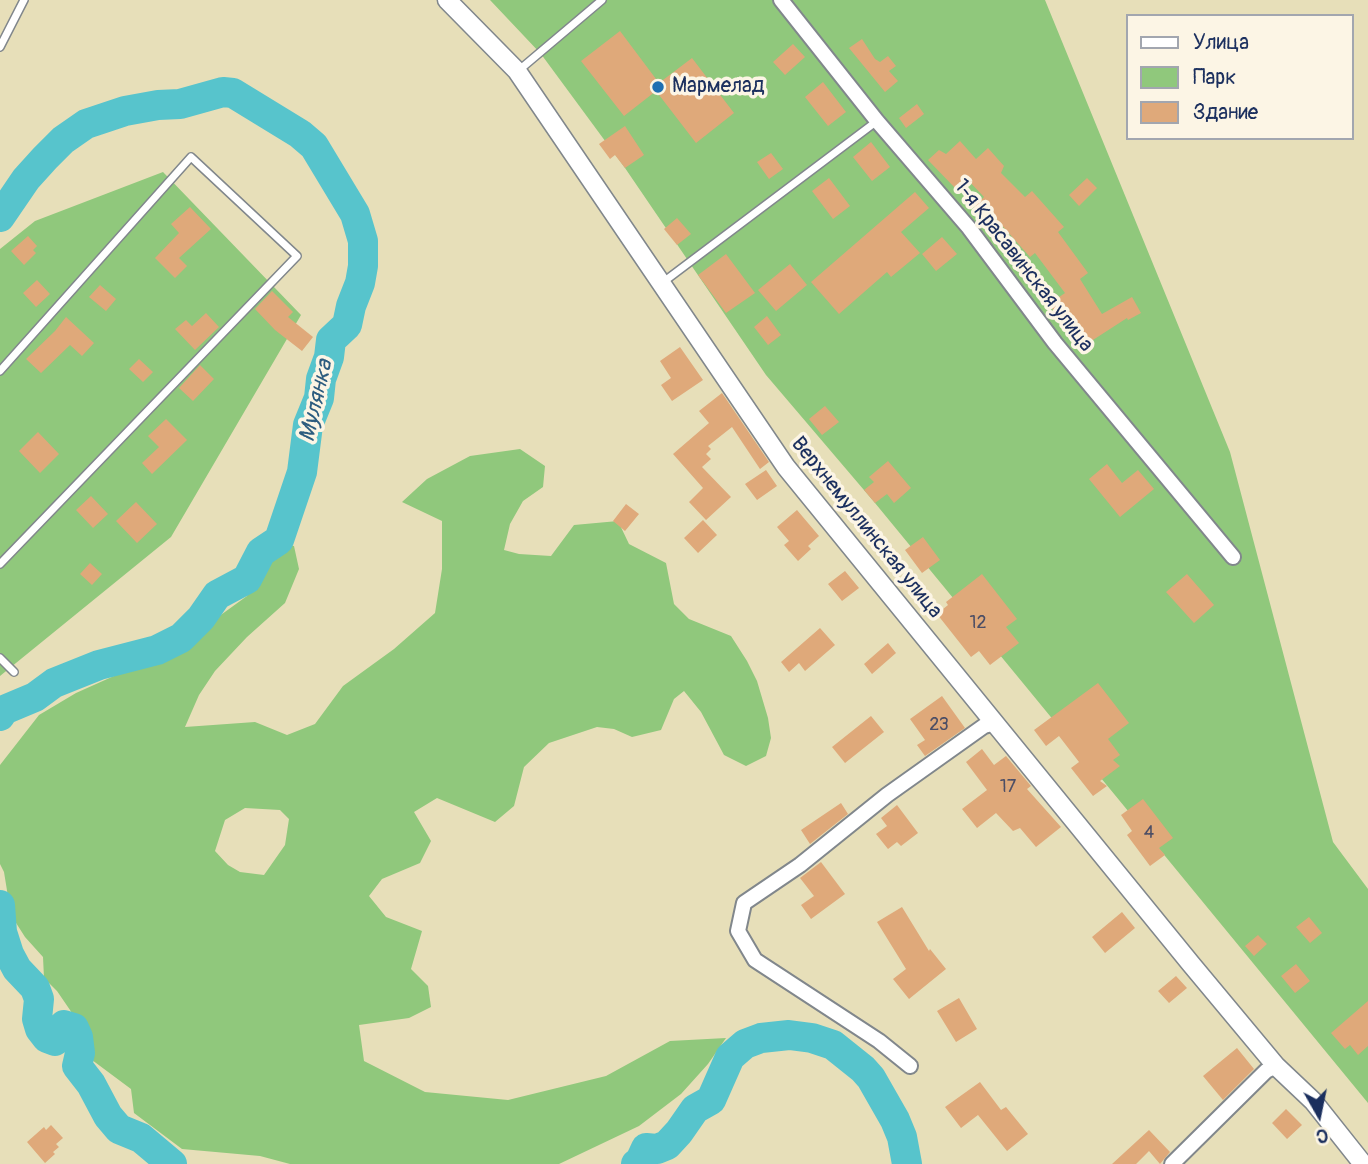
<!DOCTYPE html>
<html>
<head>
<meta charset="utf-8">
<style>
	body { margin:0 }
	#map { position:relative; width:1368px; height:1164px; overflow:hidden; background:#e7dfb9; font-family:Pangolin,sans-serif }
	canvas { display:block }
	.legend { position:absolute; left:1126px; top:14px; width:228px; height:126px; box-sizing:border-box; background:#fcf5e5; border:2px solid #a2a6af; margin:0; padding:9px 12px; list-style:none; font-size:21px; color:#1b2f5e }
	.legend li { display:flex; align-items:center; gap:14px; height:35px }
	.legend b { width:35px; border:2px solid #a2a6af }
	.north { position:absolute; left:1284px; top:1080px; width:70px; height:70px; -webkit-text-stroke:5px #fcf5e5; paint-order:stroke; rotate:171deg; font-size:19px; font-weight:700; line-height:28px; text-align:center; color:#1b2f5e }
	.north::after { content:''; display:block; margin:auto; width:24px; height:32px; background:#1b2f5e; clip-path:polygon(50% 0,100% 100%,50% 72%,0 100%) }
</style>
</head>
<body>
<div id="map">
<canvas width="1368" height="1164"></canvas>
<ul class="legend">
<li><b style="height:9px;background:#fff"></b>Улица</li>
<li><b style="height:19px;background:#90c87c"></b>Парк</li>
<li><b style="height:19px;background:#dfa97a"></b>Здание</li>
</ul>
<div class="north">С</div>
</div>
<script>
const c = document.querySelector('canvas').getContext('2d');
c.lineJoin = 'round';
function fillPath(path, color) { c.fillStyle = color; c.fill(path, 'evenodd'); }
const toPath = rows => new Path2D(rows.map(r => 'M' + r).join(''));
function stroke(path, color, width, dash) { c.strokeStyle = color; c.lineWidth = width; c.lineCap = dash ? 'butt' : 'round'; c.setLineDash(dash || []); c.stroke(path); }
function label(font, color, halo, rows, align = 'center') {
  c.font = font + ' Pangolin,sans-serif'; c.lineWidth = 7; c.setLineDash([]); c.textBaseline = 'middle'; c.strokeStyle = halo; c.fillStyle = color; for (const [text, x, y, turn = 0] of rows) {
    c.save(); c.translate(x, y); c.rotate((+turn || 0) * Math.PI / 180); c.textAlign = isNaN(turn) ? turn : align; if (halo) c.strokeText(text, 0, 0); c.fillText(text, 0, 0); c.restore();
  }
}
const green = toPath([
	[490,0,1045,0,1230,452,1333,842,1368,889,1368,1103,875,503,766,375,625,168,541,54],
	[163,172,301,315,171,537,0,676,0,249,35,221],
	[520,449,545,466,543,487,523,501,510,524,504,550,519,554,551,556,574,525,618,521,629,544,666,563,674,604,689,619,731,636,747,661,757,681,768,718,771,738,766,756,746,766,724,755,701,712,684,691,674,699,661,730,632,737,614,729,597,727,549,743,524,767,514,806,495,822,437,798,414,812,431,841,420,863,382,879,369,896,386,917,422,931,411,969,428,986,431,1007,409,1018,359,1025,364,1061,425,1092,508,1100,606,1076,670,1041,726,1038,708,1064,681,1094,639,1126,559,1164,290,1164,260,1156,182,1149,134,1113,131,1089,92,1060,90,1044,70,1010,57,991,44,978,43,957,25,937,11,915,4,872,0,864,0,765,39,715,76,693,143,663,168,656,186,645,200,630,247,596,267,555,275,547,285,544,294,546,299,569,285,603,247,637,215,671,199,695,185,727,255,722,287,735,315,724,343,686,394,649,435,613,442,569,442,521,402,502,427,479,470,456],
	[245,808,280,810,289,819,285,845,264,875,240,872,228,865,215,851,225,820]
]);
const river = toPath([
	[0,217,26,179,45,158,63,140,86,124,125,111,158,105,180,104,223,92,233,93,300,134,314,146,355,214,363,241,363,266,360,283,351,306,347,325,331,340,329,357,321,379,319,398,308,425,302,472,279,540,261,552,247,579,217,595,201,618,181,638,157,650,99,665,54,683,35,697,4,710,0,716],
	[0,905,2,932,9,954,17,969,35,988,39,999,37,1019,40,1029,47,1038,55,1041,64,1025,74,1028,78,1037,80,1053,77,1066,91,1084,108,1116,119,1129,141,1138,172,1164],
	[636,1164,640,1161,646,1148,657,1149,667,1145,679,1132,695,1109,711,1100,730,1057,745,1044,761,1038,789,1035,812,1038,833,1045,863,1069,871,1078,895,1120,902,1137,907,1164]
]);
const building = toPath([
	[620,31,659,83,692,58,734,113,696,143,656,91,624,116,581,61],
	[862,39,875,59,880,62,888,56,896,66,889,71,898,81,885,92,849,48],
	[793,44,805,57,785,75,773,62],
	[823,82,846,112,828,126,805,97],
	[917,104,924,114,906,128,899,118],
	[625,126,644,155,625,168,615,155,610,159,599,144],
	[960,141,976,159,988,148,1004,166,1001,173,1025,197,1032,191,1064,227,1058,232,1088,273,1080,279,1102,314,1132,297,1141,313,1128,320,1127,318,1079,349,1049,304,1065,293,1035,253,1030,257,990,212,984,218,974,207,984,197,966,178,956,189,928,160,939,150,946,154],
	[871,142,890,167,872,181,853,157],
	[771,153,783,169,769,179,757,162],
	[829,178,850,206,833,219,812,191],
	[1087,178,1097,188,1079,206,1069,195],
	[915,192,929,208,901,232,920,253,891,277,887,272,839,314,811,282],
	[190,207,211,229,179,258,187,266,175,278,155,258,179,233,171,224],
	[677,218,691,234,677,245,664,229],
	[28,236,37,246,33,250,36,253,24,265,11,251],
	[942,237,957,254,936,271,922,254],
	[726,254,755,293,726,313,698,275],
	[790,264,807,285,776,311,758,290],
	[37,280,50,294,36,307,23,293],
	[100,285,116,299,106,311,89,297],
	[272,291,293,312,288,317,313,337,302,351,275,330,255,309],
	[206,313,219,327,195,350,175,329,186,320,192,326],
	[767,316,781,335,768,345,754,327],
	[66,317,94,343,82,356,70,345,41,373,26,359,55,331],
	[680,347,703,380,672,401,661,385,671,378,660,361],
	[139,359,153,372,143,382,129,369],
	[200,365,214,379,193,401,179,388],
	[722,393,769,462,760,469,732,427,708,446,711,449,706,454,711,459,702,467,731,497,706,520,689,502,703,488,673,454,709,423,699,411],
	[825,406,839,422,822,435,809,419],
	[166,419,187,440,152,474,142,463,159,447,148,436],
	[38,432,59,454,40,473,19,451],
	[888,461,911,488,894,503,887,494,875,503,864,490,874,482,869,477],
	[1107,464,1122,483,1138,470,1154,489,1120,517,1089,479],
	[766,470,777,486,757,500,745,484],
	[91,496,108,514,93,528,76,510],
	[136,502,157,524,137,543,116,521],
	[626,504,639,514,625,531,613,521],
	[797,510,819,536,808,546,811,549,798,561,784,545,789,541,777,527],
	[703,520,717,535,698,553,684,538],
	[923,537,940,560,922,573,905,550],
	[90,563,102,574,92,585,80,574],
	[845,571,859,588,842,601,828,584],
	[982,574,1017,619,1006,627,1019,643,990,665,979,651,971,657,937,614,948,605,946,602],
	[1187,574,1214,605,1194,623,1166,592],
	[820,628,835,645,805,671,799,663,789,672,781,662],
	[888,643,896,653,872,674,864,664],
	[1098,683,1129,723,1108,739,1120,755,1113,760,1120,766,1100,781,1107,786,1093,796,1071,768,1079,762,1059,736,1046,746,1034,730],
	[942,696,965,728,925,756,917,745,925,740,910,719],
	[871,716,884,732,845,763,832,747],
	[982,749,994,765,1006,756,1031,786,1027,789,1061,827,1036,847,1020,828,1013,831,996,813,977,828,962,809,987,790,966,762],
	[1143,799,1173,838,1159,848,1165,855,1150,866,1127,835,1132,831,1121,815],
	[841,803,848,814,810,844,801,830],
	[897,805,918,833,901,846,897,842,888,849,876,834,887,826,881,818],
	[821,862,845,894,811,919,801,905,814,896,800,878],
	[902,907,929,951,930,949,946,969,909,999,893,979,906,969,877,922],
	[1122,912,1135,928,1105,953,1092,937],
	[1309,917,1322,933,1310,943,1296,927],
	[1258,935,1267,944,1254,956,1245,946],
	[1296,964,1310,981,1295,993,1281,976],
	[1176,976,1187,988,1169,1003,1158,991],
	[959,998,977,1029,956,1042,937,1011],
	[1368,1001,1368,1046,1358,1055,1350,1045,1345,1049,1331,1033],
	[1237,1048,1254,1069,1223,1100,1203,1076],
	[980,1082,1001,1110,1006,1107,1028,1134,1007,1151,978,1115,961,1128,945,1107],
	[1286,1109,1302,1125,1287,1139,1272,1123],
	[51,1125,63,1138,56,1144,59,1147,53,1152,55,1154,45,1163,27,1142,44,1127,46,1130],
	[1149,1130,1170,1152,1160,1164,1149,1151,1136,1164,1112,1164]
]);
const service = toPath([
	[0,47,24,0],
	[518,71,602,0],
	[662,283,877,121],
	[0,371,191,157,297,256,0,564],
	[0,658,14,672]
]);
const minor = toPath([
	[781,0,877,121,969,228,1055,343,1233,557],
	[910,1066,879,1041,755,960,738,931,744,903,800,865,887,795,984,726,995,723],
	[1172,1164,1266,1071,1276,1066]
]);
const tertiary = toPath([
	[447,0,517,71,786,467,1191,964,1276,1066,1313,1101,1363,1164]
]);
const markers = [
	[658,87,7,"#1f6fb2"]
];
const numberNames = [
	["12",978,623],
	["23",939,725],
	["17",1008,787],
	["4",1149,833]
];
const poiNames = [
	["Мармелад",672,87]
];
const streetNames = [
	["1-я Красавинская улица",1023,266,52],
	["Верхнемуллинская улица",866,528,51]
];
const waterNames = [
	["Мулянка",317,401,-77]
];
fillPath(green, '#90c87c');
stroke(river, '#57c4cc', 30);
fillPath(building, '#dfa97a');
stroke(service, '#81878c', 10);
stroke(minor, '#81878c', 18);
stroke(tertiary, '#81878c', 21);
stroke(service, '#fff', 7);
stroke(minor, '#fff', 14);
stroke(tertiary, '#fff', 18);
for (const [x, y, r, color] of markers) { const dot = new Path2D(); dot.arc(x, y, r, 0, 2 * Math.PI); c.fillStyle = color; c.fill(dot); stroke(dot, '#fcf5e5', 2.5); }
label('18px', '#4c4e65', null, numberNames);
label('21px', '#1b2f5e', '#fcf5e5', poiNames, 'left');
label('21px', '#1b2f5e', '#fcf5e5', streetNames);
label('italic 23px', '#2d5c7f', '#fcf5e5', waterNames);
</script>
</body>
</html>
